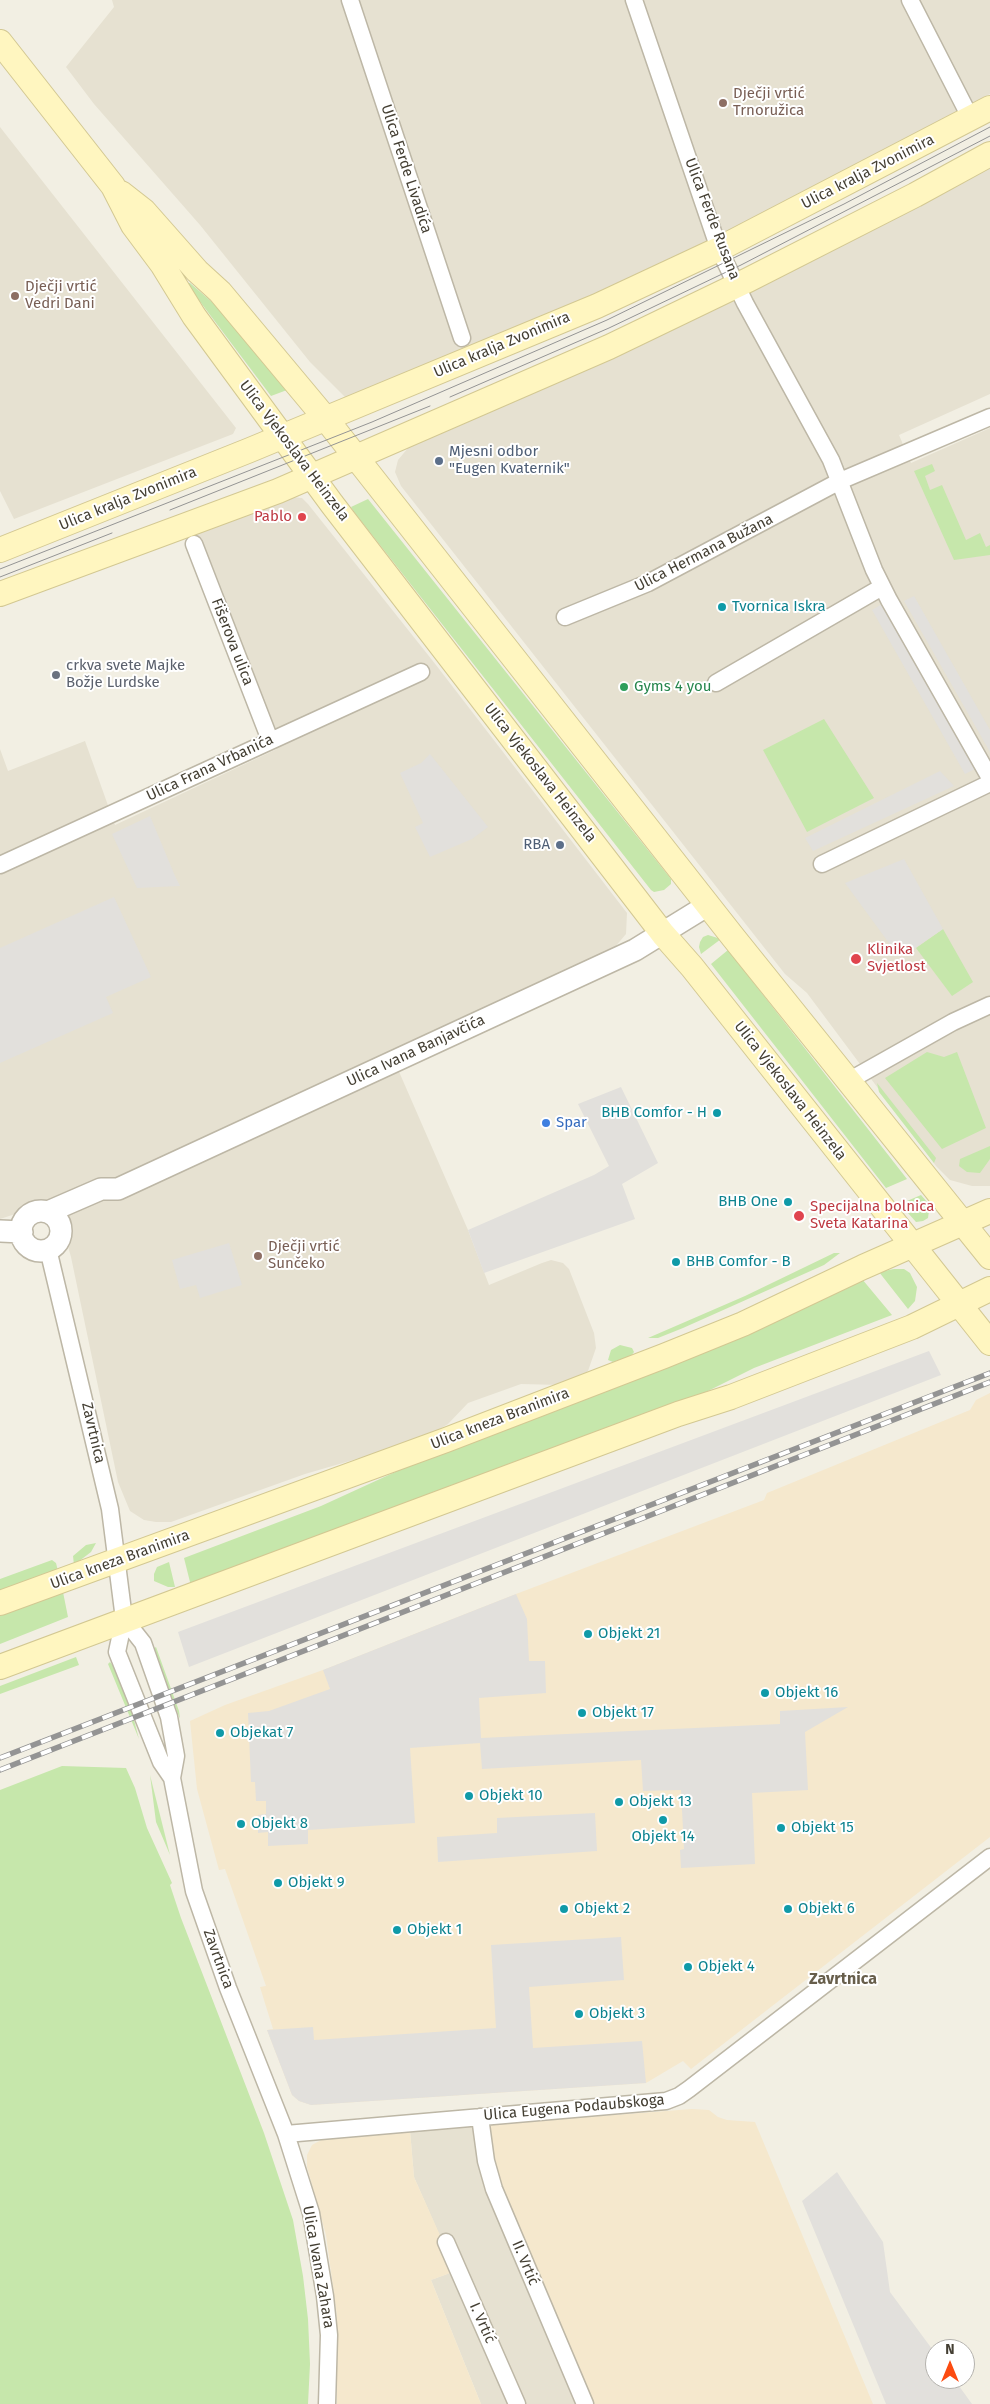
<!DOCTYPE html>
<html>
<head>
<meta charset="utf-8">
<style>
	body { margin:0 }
	#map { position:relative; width:990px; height:2404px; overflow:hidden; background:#f2efe3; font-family:"Fira Sans",sans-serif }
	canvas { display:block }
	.north { position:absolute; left:925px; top:2339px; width:50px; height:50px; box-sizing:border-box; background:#fff; border:1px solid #b4b2ad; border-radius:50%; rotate:0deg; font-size:14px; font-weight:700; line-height:20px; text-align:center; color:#443f33 }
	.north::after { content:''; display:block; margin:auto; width:18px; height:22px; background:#fc4b10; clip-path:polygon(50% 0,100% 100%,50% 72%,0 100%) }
</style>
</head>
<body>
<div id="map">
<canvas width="990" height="2404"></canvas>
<div class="north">N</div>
</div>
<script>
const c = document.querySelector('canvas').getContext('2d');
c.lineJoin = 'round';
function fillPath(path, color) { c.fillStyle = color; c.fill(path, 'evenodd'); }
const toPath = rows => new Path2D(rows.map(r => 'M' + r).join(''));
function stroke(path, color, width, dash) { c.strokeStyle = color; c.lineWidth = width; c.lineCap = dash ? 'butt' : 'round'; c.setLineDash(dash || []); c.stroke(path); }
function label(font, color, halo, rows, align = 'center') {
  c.font = font + ' "Fira Sans",sans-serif'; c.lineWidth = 4; c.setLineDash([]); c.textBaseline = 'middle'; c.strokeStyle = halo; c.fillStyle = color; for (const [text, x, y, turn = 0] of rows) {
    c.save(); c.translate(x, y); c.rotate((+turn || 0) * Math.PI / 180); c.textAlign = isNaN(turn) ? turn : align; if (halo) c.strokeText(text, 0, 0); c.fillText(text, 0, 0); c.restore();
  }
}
const residential = toPath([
	[112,0,990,0,990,94,639,277,347,399,310,362,200,225,94,104,66,67,114,7],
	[0,127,236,428,233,434,14,519,0,491],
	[990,164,990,394,899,435,911,463,990,428,990,1186,972,1186,950,1180,936,1166,807,993,785,974,401,486,395,472,398,460,408,448],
	[292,497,302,498,308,504,436,665,627,913,626,934,615,947,390,1051,468,1230,489,1285,542,1263,551,1260,563,1263,569,1269,594,1333,596,1348,588,1371,574,1382,561,1385,521,1384,468,1403,448,1424,433,1433,401,1446,305,1474,171,1522,156,1522,144,1520,130,1511,118,1482,71,1257,55,1201,0,1219,0,749,8,771,85,741,115,825,277,749,195,534],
	[484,2125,489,2154,521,2231,528,2254,591,2404,481,2404,431,2280,455,2271,414,2177,410,2131]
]);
const commercial = toPath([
	[990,1393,990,1837,691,2069,683,2061,646,2083,311,2105,299,2101,292,2095,267,2030,273,2029,260,1987,266,1986,225,1869,219,1870,197,1789,190,1721,225,1705,323,1670,516,1594,764,1500,767,1493,970,1410,976,1400],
	[692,2109,709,2110,718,2117,727,2120,755,2122,873,2404,591,2404,528,2254,521,2231,489,2154,484,2125],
	[410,2131,414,2177,456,2271,431,2280,481,2404,337,2404,337,2316,326,2235,307,2167,307,2155,312,2145,325,2138]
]);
const green = toPath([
	[186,283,190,283,228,316,287,390,271,396],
	[932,464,935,471,925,476,930,490,942,485,966,540,980,533,986,547,990,545,990,555,954,560,914,471],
	[368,499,671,879,671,884,664,890,654,892,651,890,354,512,351,507],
	[824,719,874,798,807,832,763,750],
	[943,929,973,982,952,996,916,948],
	[708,935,721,939,701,954,699,947,700,942,703,937],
	[728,950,907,1179,886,1188,711,964],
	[927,1052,944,1057,957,1052,986,1128,942,1149,885,1078],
	[877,1083,936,1158,934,1163,879,1092],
	[990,1146,990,1159,980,1173,967,1172,959,1166,960,1159],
	[921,1195,928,1203,929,1211,928,1218,923,1221,916,1222,900,1204],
	[834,1253,840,1253,824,1265,683,1328,658,1338,648,1338,745,1296],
	[894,1269,904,1269,910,1273,917,1287,915,1301,908,1309,879,1272],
	[862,1279,892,1315,754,1368,706,1392,191,1586,184,1558,321,1506,417,1462],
	[620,1345,632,1348,634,1352,631,1356,613,1362,608,1360,611,1350],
	[96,1543,91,1552,74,1565,73,1556,86,1545],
	[52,1560,56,1563,58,1571,0,1591,0,1579],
	[169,1562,175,1587,168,1587,154,1581,154,1574,157,1567],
	[63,1592,68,1617,0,1644,0,1616],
	[156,1647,179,1711,180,1719,153,1649],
	[76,1657,79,1665,0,1694,0,1686],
	[110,1662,118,1671,126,1690,139,1739,108,1664],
	[62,1766,126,1768,135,1788,147,1828,172,1883,170,1885,181,1918,264,2133,293,2220,303,2276,308,2319,310,2364,308,2404,0,2404,0,1790],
	[150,1775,170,1855,156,1822]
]);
const parking = toPath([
	[914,596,990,730,990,752,904,601],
	[882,604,975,769,965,774,872,610],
	[430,754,488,827,472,839,430,857,415,827,423,823,400,773,421,763],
	[940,771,954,786,813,851,805,838],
	[150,816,175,876,180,886,137,888,112,834],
	[904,859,943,929,905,955,897,954,845,883],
	[114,897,151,977,106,997,113,1013,0,1063,0,948],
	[621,1087,658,1163,622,1184,635,1219,484,1273,468,1230,594,1175,609,1166,578,1104],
	[229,1243,242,1285,200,1298,196,1285,180,1289,172,1260],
	[929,1351,941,1375,189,1667,178,1632],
	[516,1594,527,1619,529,1661,545,1661,546,1693,479,1698,481,1738,780,1724,780,1711,848,1707,805,1732,808,1790,752,1793,755,1864,681,1868,680,1850,684,1849,681,1790,643,1791,641,1760,482,1769,480,1743,410,1748,415,1823,308,1830,308,1844,268,1846,268,1832,258,1833,258,1815,266,1814,266,1801,256,1801,255,1782,251,1782,248,1713,269,1711,330,1689,323,1670],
	[595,1813,597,1851,438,1862,437,1837,497,1833,497,1818],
	[621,1937,624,1980,529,1987,533,2048,642,2041,646,2083,311,2105,299,2101,292,2095,267,2030,313,2027,314,2040,496,2028,491,1945],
	[837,2172,883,2242,890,2292,935,2353,935,2379,954,2379,972,2404,886,2404,802,2201]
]);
const minor = toPath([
	[350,0,462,338],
	[634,0,719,249,745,303,831,460,874,570,889,600,990,778],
	[910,0,971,119],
	[194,544,270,740],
	[565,617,648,583,840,481,990,417],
	[716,683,882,587],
	[822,864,990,783],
	[0,865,421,672],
	[850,1080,953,1022,990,1005],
	[48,1249,110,1509,124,1619,117,1652,161,1762,172,1778],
	[124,1619,143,1643,169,1717,176,1756,172,1778,194,1891,228,1988,286,2134,311,2213,325,2296,329,2335,327,2404],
	[480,2117,486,2161,494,2189,585,2404],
	[286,2134,666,2101,679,2096,689,2089,990,1857],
	[446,2242,517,2404]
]);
const tertiary = toPath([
	'21 1231a20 20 0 1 1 40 0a20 20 0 1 1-40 0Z',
	[48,1212,101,1189,118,1189,635,950,708,905],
	[0,1231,22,1232]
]);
const secondary = toPath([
	[0,42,113,186,133,225,162,264,194,316,332,504,663,934,692,967,990,1343],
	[121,193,144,211,197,271,220,292,326,419,733,937,990,1257],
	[0,550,250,450,597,306,719,249,990,108],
	[0,594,278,491,609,347,748,280,915,195,990,154],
	[0,1603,446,1440,664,1356,743,1324,863,1267,990,1211],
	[0,1667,678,1414,731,1397,912,1327,990,1289]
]);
const tram = toPath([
	[450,397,609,328,741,265,990,136],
	[170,510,430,406],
	[0,569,372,422,607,320,844,204,990,127],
	[0,577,112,533]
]);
const rail = toPath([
	[0,1758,990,1373],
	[0,1770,990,1382]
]);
const markers = [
	[723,103,5,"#8d6e63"],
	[15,296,5,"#8d6e63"],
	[439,461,5,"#5c6f8a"],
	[302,517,5,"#e0444e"],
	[722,607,5,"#0f9aa8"],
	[56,675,5,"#6b7280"],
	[624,687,5,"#2e9e5b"],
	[560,845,5,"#5c6f8a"],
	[856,959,6,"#e0444e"],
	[717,1113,5,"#0f9aa8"],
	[546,1123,5,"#3f7fe0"],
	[788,1202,5,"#0f9aa8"],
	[799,1216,6,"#e0444e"],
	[258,1256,5,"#8d6e63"],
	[676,1262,5,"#0f9aa8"],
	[588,1634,5,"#0f9aa8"],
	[765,1693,5,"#0f9aa8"],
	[582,1713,5,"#0f9aa8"],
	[220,1733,5,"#0f9aa8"],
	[469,1796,5,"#0f9aa8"],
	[619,1802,5,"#0f9aa8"],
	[663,1820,5,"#0f9aa8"],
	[241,1824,5,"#0f9aa8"],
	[781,1828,5,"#0f9aa8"],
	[278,1883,5,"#0f9aa8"],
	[564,1909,5,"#0f9aa8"],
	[788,1909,5,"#0f9aa8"],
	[397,1930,5,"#0f9aa8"],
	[688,1967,5,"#0f9aa8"],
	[579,2014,5,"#0f9aa8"]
];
const educationNames = [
	["Dječji vrtić",733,94],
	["Trnoružica",733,111],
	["Dječji vrtić",25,287],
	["Vedri Dani",25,304],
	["Dječji vrtić",268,1247],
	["Sunčeko",268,1264]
];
const streetNames = [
	["Ulica Ferde Livadića",406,169,72],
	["Ulica kralja Zvonimira",868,172,-27],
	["Ulica Ferde Rusana",712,219,69],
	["Ulica kralja Zvonimira",502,345,-23],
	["Ulica Vjekoslava Heinzela",294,451,53],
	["Ulica kralja Zvonimira",128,499,-22],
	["Ulica Hermana Bužana",704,553,-27],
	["Fišerova ulica",232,642,69],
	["Ulica Frana Vrbanića",210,768,-25],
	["Ulica Vjekoslava Heinzela",540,773,52],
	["Ulica Ivana Banjavčića",416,1051,-25],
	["Ulica Vjekoslava Heinzela",790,1091,52],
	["Ulica kneza Branimira",500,1419,-21],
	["Zavrtnica",93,1433,77],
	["Ulica kneza Branimira",120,1560,-20],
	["Zavrtnica",218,1959,70],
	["Ulica Eugena Podaubskoga",574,2108,-5],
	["II. Vrtić",525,2263,67],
	["Ulica Ivana Zahara",318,2267,80],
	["I. Vrtić",482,2323,66]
];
const serviceNames = [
	["Mjesni odbor",449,452],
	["\"Eugen Kvaternik\"",449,469],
	["RBA",550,845,"right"]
];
const healthNames = [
	["Pablo",292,517,"right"],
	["Klinika",867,950],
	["Svjetlost",867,967],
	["Specijalna bolnica",810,1207],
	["Sveta Katarina",810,1224]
];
const cultureNames = [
	["Tvornica Iskra",732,607],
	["BHB Comfor - H",707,1113,"right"],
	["BHB One",778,1202,"right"],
	["BHB Comfor - B",686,1262],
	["Objekt 21",598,1634],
	["Objekt 16",775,1693],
	["Objekt 17",592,1713],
	["Objekat 7",230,1733],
	["Objekt 10",479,1796],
	["Objekt 13",629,1802],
	["Objekt 8",251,1824],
	["Objekt 15",791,1828],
	["Objekt 14",663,1837,"center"],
	["Objekt 9",288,1883],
	["Objekt 2",574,1909],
	["Objekt 6",798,1909],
	["Objekt 1",407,1930],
	["Objekt 4",698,1967],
	["Objekt 3",589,2014]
];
const worshipNames = [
	["crkva svete Majke",66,666],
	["Božje Lurdske",66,683]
];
const leisureNames = [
	["Gyms 4 you",634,687]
];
const shopNames = [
	["Spar",556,1123]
];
const neighbourhoodNames = [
	["Zavrtnica",843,1980]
];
fillPath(residential, '#e6e1d1');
fillPath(commercial, '#f5e8cd');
fillPath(green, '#c6e7ab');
fillPath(parking, '#e2e0dc');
stroke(minor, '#bdb7a6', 19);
stroke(tertiary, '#bdb7a6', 24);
stroke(secondary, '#d3c892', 26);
stroke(minor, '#fff', 16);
stroke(tertiary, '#fff', 21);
stroke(secondary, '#fff6c0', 24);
stroke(tram, '#949494', 1);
stroke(rail, '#949494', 5.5);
stroke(rail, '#fff', 4, [11]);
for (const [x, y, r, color] of markers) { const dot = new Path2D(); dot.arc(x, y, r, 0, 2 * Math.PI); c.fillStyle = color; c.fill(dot); stroke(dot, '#fff', 2); }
label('15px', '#785e54', '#fff', educationNames, 'left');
label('15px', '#443f33', '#fff', streetNames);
label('15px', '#4e5e75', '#fff', serviceNames, 'left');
label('15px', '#be3a42', '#fff', healthNames, 'left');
label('15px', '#0d838f', '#fff', cultureNames, 'left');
label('15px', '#5b616d', '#fff', worshipNames, 'left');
label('15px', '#27864d', '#fff', leisureNames, 'left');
label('15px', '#366cbe', '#fff', shopNames, 'left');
label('bold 16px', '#675e4b', '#fff', neighbourhoodNames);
</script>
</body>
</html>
